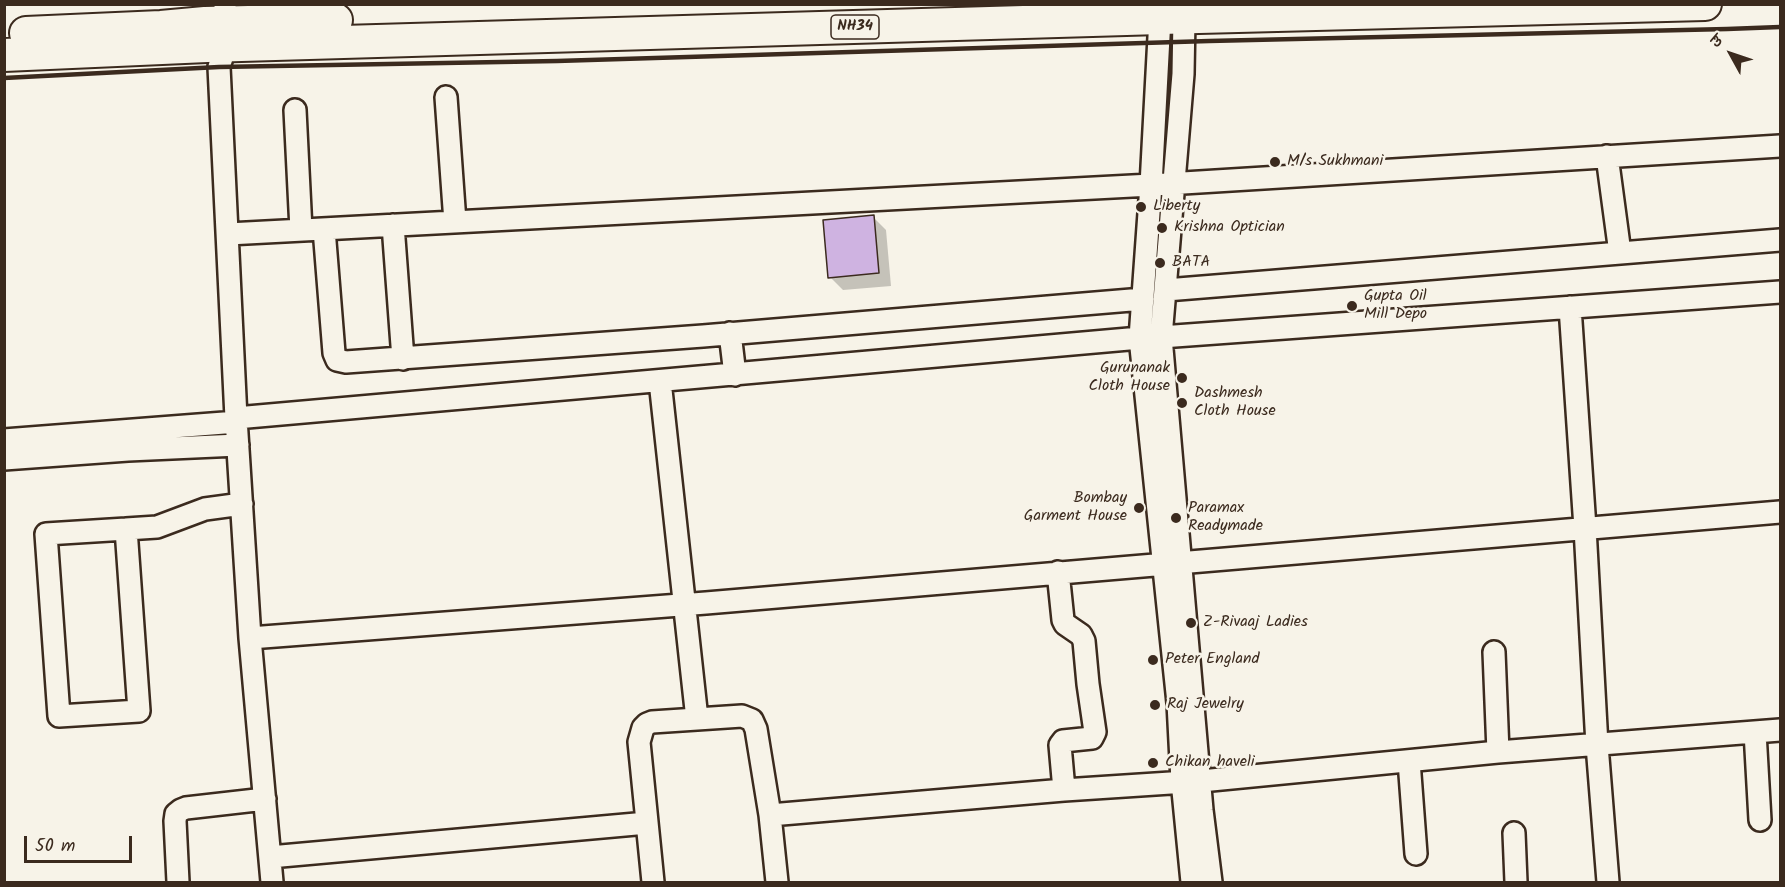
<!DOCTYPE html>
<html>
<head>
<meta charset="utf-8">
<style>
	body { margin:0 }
	#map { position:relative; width:1785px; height:887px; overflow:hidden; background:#f7f3e8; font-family:Kalam,"Playpen Sans Deva",sans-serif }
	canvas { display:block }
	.frame { position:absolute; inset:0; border:6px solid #3b2a1e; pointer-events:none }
	.north { position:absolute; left:1701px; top:24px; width:60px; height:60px; -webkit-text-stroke:4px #f7f3e8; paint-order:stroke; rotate:310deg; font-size:16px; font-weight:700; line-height:24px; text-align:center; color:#3b2a1e }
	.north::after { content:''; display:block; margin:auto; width:21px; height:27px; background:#3b2a1e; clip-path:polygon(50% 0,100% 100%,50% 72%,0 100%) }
	.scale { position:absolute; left:24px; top:836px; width:108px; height:27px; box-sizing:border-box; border:3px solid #3b2a1e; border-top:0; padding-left:8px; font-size:18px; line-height:21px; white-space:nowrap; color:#3b2a1e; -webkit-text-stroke:4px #f7f3e8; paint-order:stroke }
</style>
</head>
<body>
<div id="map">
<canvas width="1785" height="887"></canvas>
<div class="frame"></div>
<div class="north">उ</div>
<div class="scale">50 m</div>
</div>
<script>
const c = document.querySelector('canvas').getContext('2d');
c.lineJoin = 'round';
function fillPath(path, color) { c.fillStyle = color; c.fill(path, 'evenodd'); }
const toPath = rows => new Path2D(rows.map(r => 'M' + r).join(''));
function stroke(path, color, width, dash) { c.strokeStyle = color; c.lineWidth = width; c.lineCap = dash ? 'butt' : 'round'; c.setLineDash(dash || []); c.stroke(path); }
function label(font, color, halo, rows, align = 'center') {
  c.font = font + ' Kalam,sans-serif'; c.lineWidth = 5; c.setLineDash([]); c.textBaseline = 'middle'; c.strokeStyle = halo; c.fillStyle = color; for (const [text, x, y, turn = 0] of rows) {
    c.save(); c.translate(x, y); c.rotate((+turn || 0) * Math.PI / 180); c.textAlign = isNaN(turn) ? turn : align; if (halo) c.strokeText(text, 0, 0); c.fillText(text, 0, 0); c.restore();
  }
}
const shadow = toPath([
	[873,217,886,230,891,286,843,290,830,277]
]);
const building = toPath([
	[874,215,879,273,828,278,823,220,874,215]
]);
const minor = toPath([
	[225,4,226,45,219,67,236,418,250,638,272,882],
	[1160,18,1151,185,1140,338,1178,703,1182,781,1192,882],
	[1184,18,1183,74,1161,337,1202,810,1211,882],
	[446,97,455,222],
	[295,110,301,230],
	[1607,156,1620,253],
	[393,225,403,359],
	[324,229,334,353,337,360,346,362,703,336,1143,299],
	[228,234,1151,185,1780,146],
	[1166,290,1780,240],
	[1570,307,1585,528,1597,745,1608,882],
	[730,333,735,375],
	[660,381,697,719],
	[236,418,1140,338,1161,337,1780,292],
	[4,440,237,422],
	[4,459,128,450,238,445],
	[126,529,46,534,59,716,139,711,126,529,157,527,205,509,242,504],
	[1058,572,1063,620,1065,624,1081,635,1084,641,1088,684,1095,732,1092,738,1063,741,1060,745,1064,790],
	[250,638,706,603,1780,512],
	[1494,652,1498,752],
	[1755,732,1760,820],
	[1409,761,1416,854],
	[770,815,1064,790,1201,781,1498,752,1780,730],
	[1514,833,1516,882],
	[270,857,647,823],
	[178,882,175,821,176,814,181,810,186,808,265,799],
	[653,882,639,742,643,728,647,724,652,722,742,716,752,720,756,729,770,815,777,882]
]);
const highway = toPath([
	[26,33,161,27,205,23,336,20],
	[4,55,207,46,1160,18,1705,4]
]);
const rail = toPath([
	[4,78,219,67,557,61,1209,41,1727,29,1780,27]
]);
const markers = [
	[1275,162,6,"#3b2a1e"],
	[1141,207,6,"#3b2a1e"],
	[1162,228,6,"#3b2a1e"],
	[1160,263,6,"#3b2a1e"],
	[1352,306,6,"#3b2a1e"],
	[1182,378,6,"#3b2a1e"],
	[1182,403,6,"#3b2a1e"],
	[1139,508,6,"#3b2a1e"],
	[1176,518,6,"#3b2a1e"],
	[1191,623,6,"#3b2a1e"],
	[1153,660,6,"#3b2a1e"],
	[1155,705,6,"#3b2a1e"],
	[1153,763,6,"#3b2a1e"]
];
const shields = [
	[855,27,48]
];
const shieldNames = [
	["NH34",855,27]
];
const poiNames = [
	["M/s Sukhmani",1287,162],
	["Liberty",1153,207],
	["Krishna Optician",1174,228],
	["BATA",1172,263],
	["Gupta Oil",1364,297],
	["Mill Depo",1364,315],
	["Gurunanak",1170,369,"right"],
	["Cloth House",1170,387,"right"],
	["Dashmesh",1194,394],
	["Cloth House",1194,412],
	["Bombay",1127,499,"right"],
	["Garment House",1127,517,"right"],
	["Paramax",1188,509],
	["Readymade",1188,527],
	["Z-Rivaaj Ladies",1203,623],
	["Peter England",1165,660],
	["Raj Jewelry",1167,705],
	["Chikan haveli",1165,763]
];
fillPath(shadow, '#0003');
fillPath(building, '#cfb3e1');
stroke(building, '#3b2a1e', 1.5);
stroke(minor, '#3b2a1e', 26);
stroke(highway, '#3b2a1e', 36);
stroke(minor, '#f7f3e8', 21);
stroke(highway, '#f7f3e8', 32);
stroke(rail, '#3b2a1e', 4.5);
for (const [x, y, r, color] of markers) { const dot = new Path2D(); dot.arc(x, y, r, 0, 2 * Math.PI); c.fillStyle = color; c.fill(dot); stroke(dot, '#f7f3e8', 2); }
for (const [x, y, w] of shields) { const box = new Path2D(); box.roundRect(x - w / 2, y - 12, w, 24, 4.5); c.fillStyle = '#f7f3e8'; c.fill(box); stroke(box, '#3b2a1e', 1.5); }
label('bold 15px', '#3b2a1e', null, shieldNames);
label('16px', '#3b2a1e', '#f7f3e8', poiNames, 'left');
</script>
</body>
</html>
